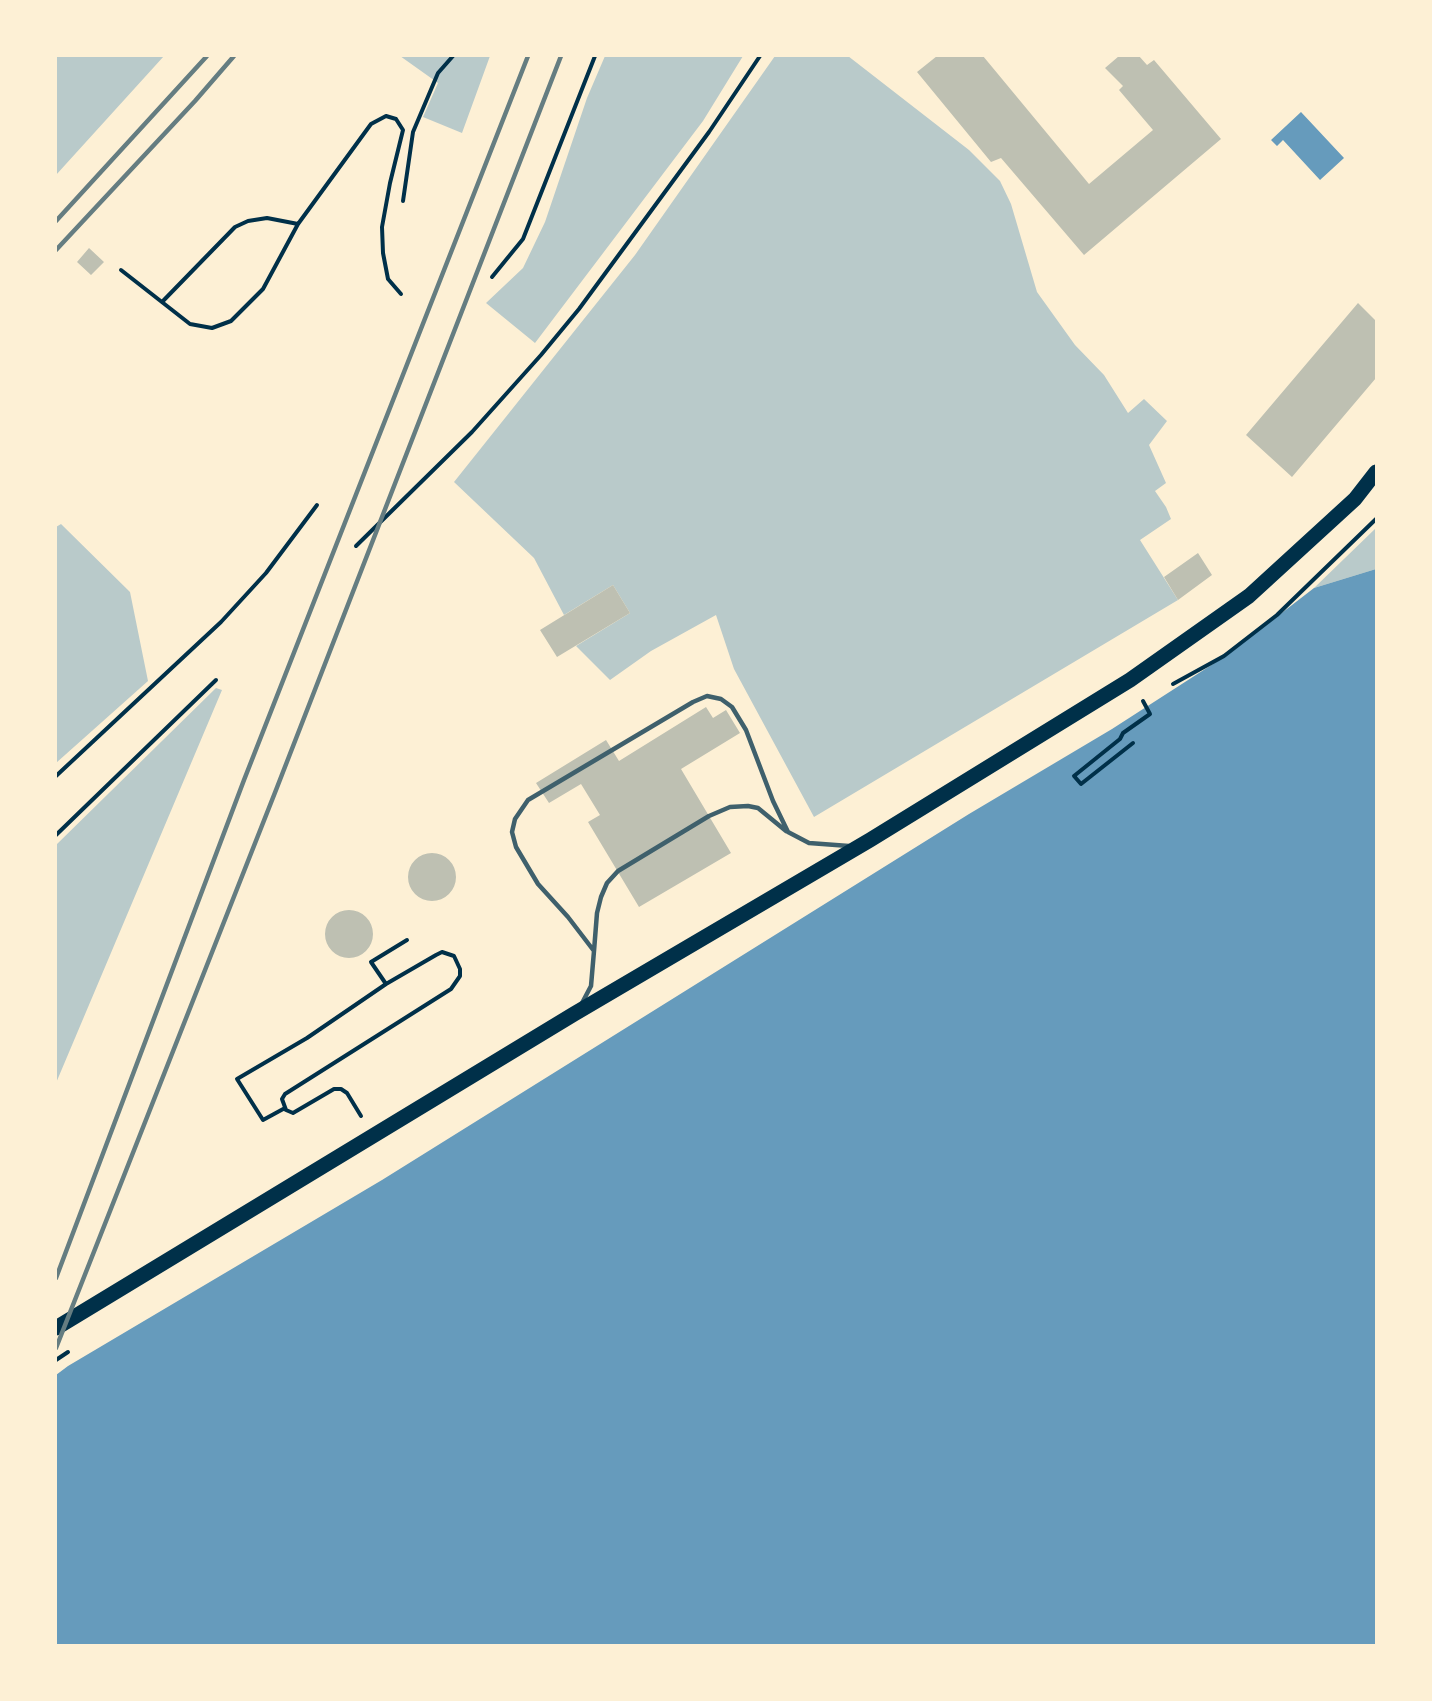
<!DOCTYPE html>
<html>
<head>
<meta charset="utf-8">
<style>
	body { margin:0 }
	#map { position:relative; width:1432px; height:1701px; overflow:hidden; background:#fdf0d5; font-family:Figtree,sans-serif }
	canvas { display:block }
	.frame { position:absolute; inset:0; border:57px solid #fdf0d5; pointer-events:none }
</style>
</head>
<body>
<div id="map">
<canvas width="1432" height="1701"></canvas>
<div class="frame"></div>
</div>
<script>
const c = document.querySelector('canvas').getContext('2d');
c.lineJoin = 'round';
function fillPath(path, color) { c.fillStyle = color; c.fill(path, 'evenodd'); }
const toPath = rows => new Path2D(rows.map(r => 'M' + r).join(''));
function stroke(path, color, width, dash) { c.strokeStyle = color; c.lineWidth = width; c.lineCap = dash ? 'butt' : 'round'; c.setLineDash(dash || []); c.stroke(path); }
const green = toPath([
	[56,56,164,56,56,175],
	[400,56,490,56,462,133,423,117,438,83],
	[605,56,743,56,703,121,535,343,486,303,523,268,545,222,587,98],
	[775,56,848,56,969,150,1000,181,1011,204,1037,292,1075,345,1104,375,1128,413,1144,399,1167,421,1149,445,1166,483,1155,491,1166,507,1171,519,1140,540,1178,600,814,817,734,669,716,615,651,651,610,680,576,646,630,613,613,585,564,615,534,558,454,482,635,255],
	[61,524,130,592,148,681,56,763,56,527],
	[1376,528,1376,569,1314,588],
	[216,688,222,690,56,1083,56,845]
]);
const water = toPath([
	[1301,112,1344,158,1320,180,1283,140,1277,146,1271,140],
	[1376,569,1376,1645,56,1646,56,1375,68,1366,382,1180,969,814,1112,729,1230,653,1314,588]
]);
const building = toPath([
	[937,56,983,56,1089,184,1153,130,1119,90,1123,86,1105,68,1119,56,1139,56,1147,65,1154,60,1221,139,1084,255,1001,158,991,162,917,72],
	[89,248,104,262,91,275,77,262],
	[1358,303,1376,321,1376,378,1292,477,1246,435],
	[1198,553,1212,575,1178,600,1164,577],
	[613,585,630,613,557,657,540,630],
	[706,707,713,718,726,710,740,733,681,769,731,853,639,907,588,822,600,815,581,784,549,803,536,783,606,740,619,761],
	'408 877a24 24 0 1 1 48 0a24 24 0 1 1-48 0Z',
	'325 934a24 24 0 1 1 48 0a24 24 0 1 1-48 0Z'
]);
const path = toPath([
	[403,201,413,132,438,73,453,56],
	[121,270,190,324,212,328,231,321,263,289,298,224,371,124,386,116,396,119,403,130,390,183,382,227,383,253,388,279,401,294],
	[492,277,523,239,595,56],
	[162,302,235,227,248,221,267,218,298,224],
	[356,546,472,432,541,355,579,309,709,132,760,56],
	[1173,684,1224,656,1277,615,1376,519],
	[1133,743,1081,784,1074,776,1120,739,1123,733,1150,714,1143,701],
	[56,776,221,622,266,573,317,505],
	[56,835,216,680],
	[386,984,371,962,407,940],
	[285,1108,263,1120,237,1079,307,1038,386,984,436,955,442,952,454,956,460,969,460,976,451,989,285,1094,282,1099,286,1110,293,1113,334,1089,341,1089,347,1093,361,1116],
	[56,1360,68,1352]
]);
const service = toPath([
	[594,951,597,913,601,897,607,883,618,871,709,816,730,807,748,806,758,808,786,831],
	[581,1005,591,986,594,951,568,917,538,884,516,847,512,832,515,819,528,800,693,702,707,696,721,699,732,707,746,730,773,801,788,832,809,843,849,846]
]);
const primary = toPath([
	[56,1328,574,1014,870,840,1130,680,1249,596,1355,499,1376,472]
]);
const rail = toPath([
	[56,221,207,56],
	[56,250,195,101,234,56],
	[56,1278,244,780,528,56],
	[56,1348,276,790,561,56]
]);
fillPath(green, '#b9caca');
fillPath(water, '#669bbc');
fillPath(building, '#bec0b2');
stroke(path, '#003049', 4);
stroke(service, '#3f606c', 4.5);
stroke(primary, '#003049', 15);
stroke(rail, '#657d81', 4.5);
</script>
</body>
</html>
